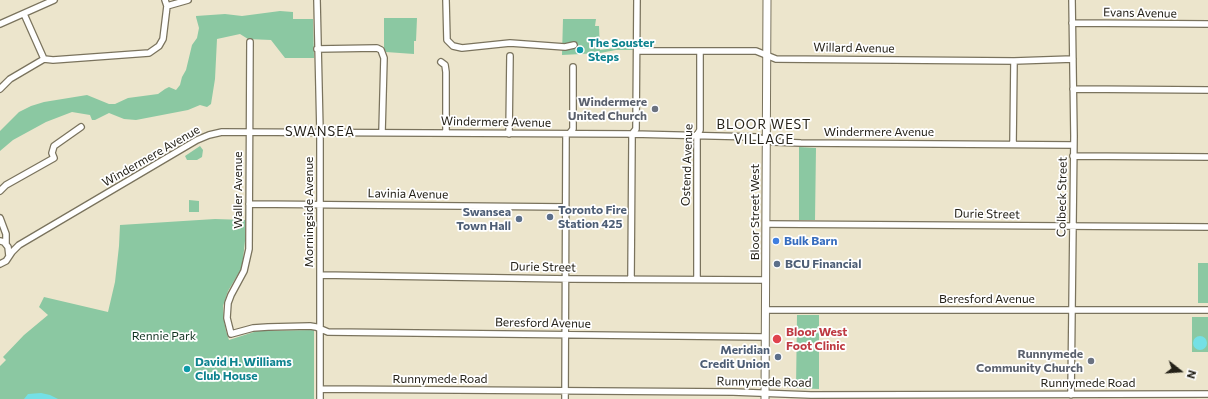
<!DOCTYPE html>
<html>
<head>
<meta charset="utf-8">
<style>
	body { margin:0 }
	#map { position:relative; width:1208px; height:399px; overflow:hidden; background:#ece5cc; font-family:Commissioner,sans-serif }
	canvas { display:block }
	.north { position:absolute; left:1160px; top:351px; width:40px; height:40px; -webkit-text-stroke:3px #fff; paint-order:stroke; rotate:107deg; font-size:11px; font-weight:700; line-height:16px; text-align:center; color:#242118 }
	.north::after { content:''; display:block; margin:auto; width:14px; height:18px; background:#242118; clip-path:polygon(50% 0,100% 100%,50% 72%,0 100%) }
</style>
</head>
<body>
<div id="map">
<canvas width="1208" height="399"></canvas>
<div class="north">N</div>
</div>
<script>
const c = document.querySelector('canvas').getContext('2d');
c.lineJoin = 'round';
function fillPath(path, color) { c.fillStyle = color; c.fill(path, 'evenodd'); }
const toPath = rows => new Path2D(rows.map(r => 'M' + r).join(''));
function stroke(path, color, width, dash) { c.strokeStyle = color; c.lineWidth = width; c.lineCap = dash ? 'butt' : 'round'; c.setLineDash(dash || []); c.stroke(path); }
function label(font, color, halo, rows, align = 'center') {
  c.font = font + ' Commissioner,sans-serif'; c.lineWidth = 3.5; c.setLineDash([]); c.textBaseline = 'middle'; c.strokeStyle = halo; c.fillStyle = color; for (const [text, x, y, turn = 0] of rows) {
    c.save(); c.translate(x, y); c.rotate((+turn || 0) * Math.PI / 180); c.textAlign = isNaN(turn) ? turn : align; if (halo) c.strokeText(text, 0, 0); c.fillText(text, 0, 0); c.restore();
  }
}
const green = toPath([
	[280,11,293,12,293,19,313,19,314,58,285,58,271,40,248,39,240,34,217,39,215,79,211,104,207,107,200,105,188,110,136,120,124,119,109,113,95,120,92,120,90,115,72,112,46,122,13,140,0,151,0,131,19,112,31,106,44,102,87,95,109,104,115,104,128,98,158,94,165,89,169,87,176,90,180,85,182,77,186,70,192,45,197,38,199,28,196,17,196,16,225,14,242,16],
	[384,18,417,18,416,41,414,41,414,54,386,52,384,48],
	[563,19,596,19,595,26,599,26,600,50,614,48,632,47,633,50,616,50,600,53,562,55],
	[200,146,203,150,202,157,197,160,187,160,185,156],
	[799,147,816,148,815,220,799,220],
	[189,200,199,201,199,212,189,212],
	[215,219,245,220,245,241,243,259,241,269,228,291,223,306,224,321,226,331,229,340,257,331,314,330,314,399,0,399,0,366,6,360,3,357,24,335,48,315,39,307,44,297,108,312,115,282,119,246,120,225],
	[1198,263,1208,263,1208,303,1198,303],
	[797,315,819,315,819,389,796,388],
	[1192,317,1208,317,1208,352,1192,352]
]);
const water = toPath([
	'1193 343a7 7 0 1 1 14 0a7 7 0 1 1-14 0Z',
	[41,393,50,395,58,399,24,399,28,394]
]);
const minor = toPath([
	[317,0,320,132,320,399],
	[446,0,447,40,453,46,462,48,510,43,565,47,574,45],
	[167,6,188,0],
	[24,14,44,59],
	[1072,23,1208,24],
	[0,24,54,0],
	[250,42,249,249,244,271,231,295,228,303,227,318,231,334,253,328,268,327,310,326,316,327,328,332,765,337],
	[317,49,377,48,381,50,384,58,382,132],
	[637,51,756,51,776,59,1014,61,1073,59],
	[44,59,53,60,149,53,159,46,163,39,167,6,165,0],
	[441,62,445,65,446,72,446,133],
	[0,89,10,79,44,59],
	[1073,89,1208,90],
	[570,133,573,129,573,67],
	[509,134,510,56],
	[1013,144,1014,61],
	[1073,156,1208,157],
	[0,191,6,185,54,158,52,153,54,146,81,127],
	[249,204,566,207],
	[0,218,6,234,6,244],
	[766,224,1208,227],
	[0,241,4,242,8,247,9,256],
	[0,264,6,261,12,252,19,245,197,140,209,135,222,132,632,134,757,137,773,142,801,143,1073,145],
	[320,275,571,279,766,280],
	[631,279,632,140,632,134,636,129,637,0],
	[697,279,697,135,700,130,700,51],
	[766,310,1208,310],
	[320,389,733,392,811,395,1208,394],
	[1071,395,1074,136,1072,0],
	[565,399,566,134]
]);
const major = toPath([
	[765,399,767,0]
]);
const markers = [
	[580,50,4,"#0f9aa8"],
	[655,109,4,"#6b7280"],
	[550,217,4,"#5c6f8a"],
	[519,219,4,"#5c6f8a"],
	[776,241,4,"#3f7fe0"],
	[777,264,4,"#5c6f8a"],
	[777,339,5,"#e0444e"],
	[778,357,4,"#5c6f8a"],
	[1091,361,4,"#6b7280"],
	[187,369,4,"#0f9aa8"]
];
const streetNames = [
	["Evans Avenue",1140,13,1],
	["Willard Avenue",854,48,1],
	["Windermere Avenue",496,122,1],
	["Windermere Avenue",879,132],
	["Windermere Avenue",151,156,-30],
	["Ostend Avenue",687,165,-88],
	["Waller Avenue",238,190,-90],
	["Lavinia Avenue",408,194,1],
	["Colbeck Street",1062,197,-89],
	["Morningside Avenue",309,212,-90],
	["Bloor Street West",755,212,-90],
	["Durie Street",987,214,1],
	["Durie Street",543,267,1],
	["Beresford Avenue",987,299],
	["Beresford Avenue",543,323,1],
	["Runnymede Road",440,379],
	["Runnymede Road",764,382,1],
	["Runnymede Road",1088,383]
];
const cultureNames = [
	["The Souster",588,43],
	["Steps",588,57],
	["David H. Williams",195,362],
	["Club House",195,376]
];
const worshipNames = [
	["Windermere",647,102],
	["United Church",647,116],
	["Runnymede",1083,354],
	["Community Church",1083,368]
];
const serviceNames = [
	["Toronto Fire",558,210],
	["Station 425",558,224],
	["Swansea",511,212,"right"],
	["Town Hall",511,226,"right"],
	["BCU Financial",785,264],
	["Meridian",770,350,"right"],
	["Credit Union",770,364,"right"]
];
const shopNames = [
	["Bulk Barn",784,241]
];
const healthNames = [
	["Bloor West",786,332],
	["Foot Clinic",786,346]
];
const parkNames = [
	["Rennie Park",164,336]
];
const neighbourhoodNames = [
	["BLOOR WEST",764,125],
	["VILLAGE",764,140],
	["SWANSEA",320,132]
];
fillPath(green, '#8bc8a2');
fillPath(water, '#74e0e5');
stroke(minor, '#7a735d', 8);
stroke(major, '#7a735d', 9);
stroke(minor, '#fff', 5.5);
stroke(major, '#fff', 7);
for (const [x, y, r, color] of markers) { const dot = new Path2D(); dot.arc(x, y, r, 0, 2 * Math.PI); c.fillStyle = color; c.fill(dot); stroke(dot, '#fff', 1.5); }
label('12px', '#242118', '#fff', streetNames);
label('bold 12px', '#0d838f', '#fff', cultureNames, 'left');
label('bold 12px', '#5b616d', '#fff', worshipNames, 'right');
label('bold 12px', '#4e5e75', '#fff', serviceNames, 'left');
label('bold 12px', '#366cbe', '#fff', shopNames, 'left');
label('bold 12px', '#be3a42', '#fff', healthNames, 'left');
label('12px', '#0f311f', '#fff', parkNames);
c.letterSpacing = '1px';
label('13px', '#242118', '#fff', neighbourhoodNames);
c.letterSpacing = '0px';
</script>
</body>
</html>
